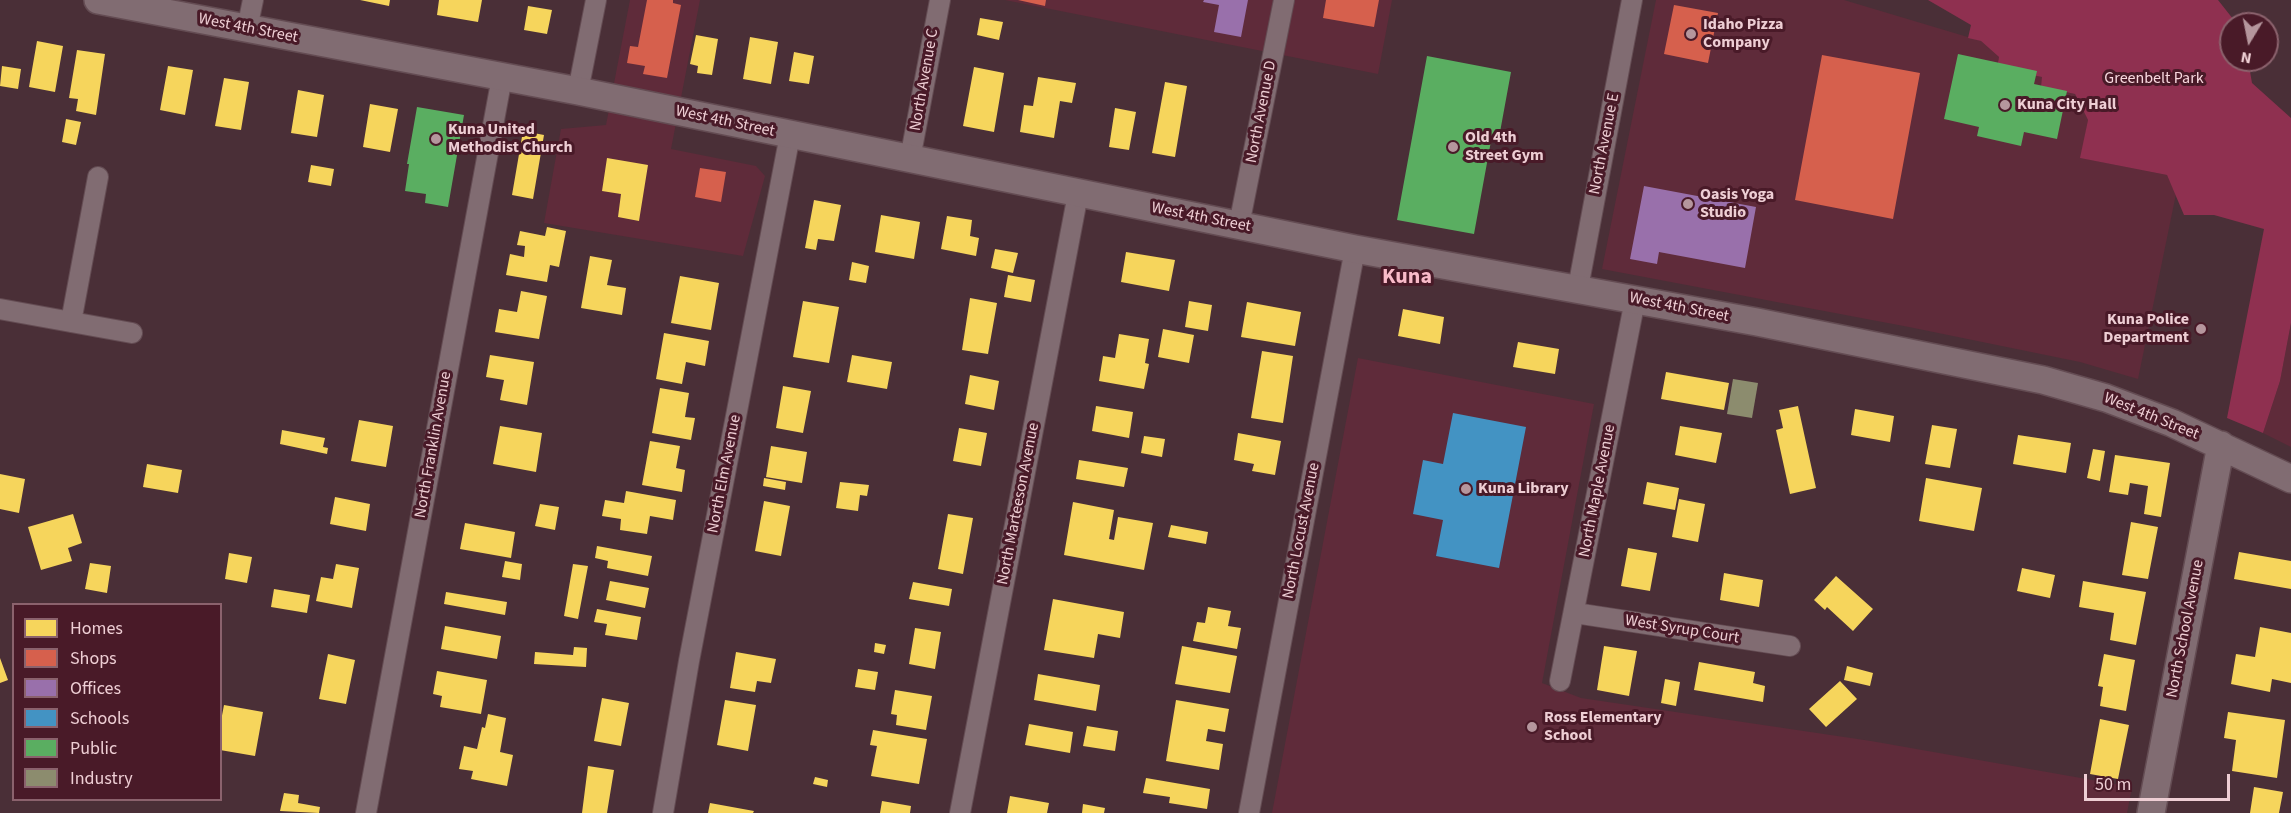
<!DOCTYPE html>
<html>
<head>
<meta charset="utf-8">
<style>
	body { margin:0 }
	#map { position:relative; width:2291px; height:813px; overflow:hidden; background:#4a2f37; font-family:"Source Sans 3",sans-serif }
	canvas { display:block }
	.legend { position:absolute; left:12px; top:603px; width:210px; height:198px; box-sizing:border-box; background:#491a28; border:2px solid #8b626d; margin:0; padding:8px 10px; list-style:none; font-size:18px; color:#eeced4 }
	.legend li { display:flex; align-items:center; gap:12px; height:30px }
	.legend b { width:30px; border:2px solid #8b626d }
	.north { position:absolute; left:2219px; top:12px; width:60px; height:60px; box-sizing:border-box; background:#491a28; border:2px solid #8b626d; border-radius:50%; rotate:190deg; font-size:16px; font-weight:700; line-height:24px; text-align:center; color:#eeced4 }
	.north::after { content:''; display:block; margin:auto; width:21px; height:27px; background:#b5969d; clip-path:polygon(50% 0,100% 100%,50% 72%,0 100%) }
	.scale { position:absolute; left:2084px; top:774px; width:146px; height:27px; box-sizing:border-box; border:3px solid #eeced4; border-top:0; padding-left:8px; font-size:18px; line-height:21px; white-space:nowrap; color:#eeced4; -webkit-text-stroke:4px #491a28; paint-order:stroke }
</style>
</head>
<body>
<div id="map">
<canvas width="2291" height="813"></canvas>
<ul class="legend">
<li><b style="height:16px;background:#f6d55c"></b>Homes</li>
<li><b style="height:16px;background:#d6604d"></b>Shops</li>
<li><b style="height:16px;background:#9970ab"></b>Offices</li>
<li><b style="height:16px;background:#4393c3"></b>Schools</li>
<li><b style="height:16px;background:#5aae61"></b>Public</li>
<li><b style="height:16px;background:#8c8c6e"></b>Industry</li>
</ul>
<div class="north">N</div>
<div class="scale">50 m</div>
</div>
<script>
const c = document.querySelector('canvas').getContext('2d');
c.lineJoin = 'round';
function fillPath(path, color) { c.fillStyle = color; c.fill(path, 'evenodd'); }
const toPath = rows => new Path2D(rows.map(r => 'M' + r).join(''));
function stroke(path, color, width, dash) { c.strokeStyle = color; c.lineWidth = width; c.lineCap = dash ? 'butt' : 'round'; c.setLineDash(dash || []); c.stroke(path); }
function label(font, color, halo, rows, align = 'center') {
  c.font = font + ' "Source Sans 3",sans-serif'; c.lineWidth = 6; c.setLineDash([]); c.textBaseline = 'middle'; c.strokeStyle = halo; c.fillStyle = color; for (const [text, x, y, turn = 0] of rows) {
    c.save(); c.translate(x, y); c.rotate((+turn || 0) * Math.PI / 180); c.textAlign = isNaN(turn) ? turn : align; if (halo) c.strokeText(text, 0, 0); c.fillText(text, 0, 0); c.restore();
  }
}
const built = toPath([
	[630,0,700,0,671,149,756,166,765,176,743,256,544,223,561,129,606,125],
	[1005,0,1392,0,1378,74],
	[1656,0,1844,0,1981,41,1999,57,1997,68,2043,77,2041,87,2075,94,2088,120,2081,158,2167,175,2176,194,2138,379,2080,362,1909,327,1602,269],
	[2291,323,2291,447,2263,433,2280,381],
	[1358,358,1594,404,1542,683,1581,698,1871,741,2132,787,2127,813,1272,813]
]);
const green = toPath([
	[1928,0,2218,0,2237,24,2231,24,2231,60,2248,60,2252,83,2291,118,2291,323,2280,381,2263,433,2227,418,2264,229,2214,215,2184,215,2167,175,2080,158,2088,120,2075,94,2041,87,2042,77,1997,68,1999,57,1981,41,1968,38,1971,25]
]);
const homes = toPath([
	[360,0,390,0,389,6],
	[439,0,482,0,478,22,437,15],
	[528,6,552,10,547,34,524,30],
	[980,18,1003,22,999,40,977,35],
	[696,35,718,39,712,75,697,73,698,66,690,64],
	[750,37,778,42,771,84,743,79],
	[37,41,63,46,55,92,29,87],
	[77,50,105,54,96,115,76,111,78,99,69,98],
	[794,52,814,56,809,84,789,81],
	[2,66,21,69,18,89,0,86],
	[168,66,193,70,185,115,160,110],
	[974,67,1004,73,994,132,963,126],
	[1038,77,1076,83,1072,103,1060,101,1054,138,1020,132,1024,105,1033,106],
	[224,78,249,82,241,130,215,126],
	[1165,82,1187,86,1175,157,1152,153],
	[298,90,324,95,317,137,291,133],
	[370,104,398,109,390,152,363,147],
	[1115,108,1136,112,1129,150,1109,147],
	[66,119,81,122,76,145,62,142],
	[523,131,544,135,533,199,512,195],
	[607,158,648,165,639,221,618,217,621,194,602,191],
	[311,165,334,169,331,186,308,182],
	[814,200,841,205,834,241,818,239,816,250,805,248],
	[881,215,920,222,914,259,875,252],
	[947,216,972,220,970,236,979,238,976,256,941,249],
	[547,227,566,231,559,267,550,265,547,282,506,275,510,254,524,257,525,246,517,245,520,231,545,236],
	[995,249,1018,253,1013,273,991,268],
	[1126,252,1175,260,1169,291,1121,282],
	[590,256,612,260,607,285,626,288,622,315,581,308],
	[852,262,869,266,866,283,849,280],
	[1008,275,1035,280,1031,302,1004,297],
	[680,276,719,283,711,330,671,323],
	[521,291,547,296,539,339,495,332,499,309,517,312],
	[970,298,997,303,988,354,962,350],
	[803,301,839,307,829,363,793,357],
	[1189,301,1212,305,1208,331,1185,327],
	[1247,302,1301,312,1295,346,1241,337],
	[1403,309,1444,317,1440,344,1398,336],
	[1163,329,1194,335,1189,363,1158,357],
	[664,333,709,341,705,366,686,362,682,384,656,379],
	[1119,334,1149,339,1145,363,1149,364,1144,389,1099,381,1103,356,1115,358],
	[1518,342,1559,349,1555,374,1513,367],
	[1262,351,1293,356,1283,423,1251,418],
	[490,355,534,362,527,405,500,400,504,380,486,377],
	[852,355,892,362,887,389,847,382],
	[1666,372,1729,383,1724,410,1661,399],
	[970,375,999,381,994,410,965,404],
	[783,386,811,391,803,433,776,428],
	[660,388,689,393,685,417,695,418,691,440,652,433],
	[1096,406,1133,412,1129,438,1092,431],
	[1798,406,1816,488,1790,494,1776,430,1783,428,1779,410],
	[1855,409,1894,416,1890,442,1851,435],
	[359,420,393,426,386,467,351,461],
	[1932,425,1957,429,1950,468,1925,464],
	[500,426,542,433,536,472,493,464],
	[1680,426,1722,433,1716,463,1675,455],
	[959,428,987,433,981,466,953,461],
	[282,430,325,438,323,447,328,448,327,454,280,444],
	[1238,433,1281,441,1275,475,1252,471,1254,464,1234,460],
	[2018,435,2071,443,2066,473,2013,464],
	[1144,436,1165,439,1162,457,1141,453],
	[650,441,680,446,676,468,685,470,682,492,642,485],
	[771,446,807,452,802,483,766,477],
	[2093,449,2105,451,2100,481,2087,478],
	[2115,455,2170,463,2161,517,2144,514,2148,486,2130,483,2128,495,2109,492],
	[1079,460,1128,468,1124,487,1076,479],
	[147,464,182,470,178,493,143,487],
	[0,474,25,479,19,513,0,509],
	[764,478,786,482,785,490,763,486],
	[1926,478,1982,488,1974,531,1919,521],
	[840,482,869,485,867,496,860,495,858,511,836,508],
	[1647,482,1679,488,1675,510,1643,504],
	[626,491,676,500,673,520,650,516,647,534,620,530,621,519,602,516,605,500,624,503],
	[335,497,370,504,366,531,330,524],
	[1679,499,1705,504,1698,542,1672,537],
	[764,501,790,506,781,556,755,551],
	[1073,502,1114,510,1109,539,1114,540,1118,517,1153,523,1144,570,1064,555],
	[540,504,559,507,555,530,535,526],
	[73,514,82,543,68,548,72,561,41,570,28,527],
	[948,514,973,518,963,574,938,569],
	[2131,522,2158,527,2148,579,2122,575],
	[465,523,515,532,511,558,460,549],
	[1171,525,1208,532,1206,544,1168,537],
	[597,546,652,556,648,576,607,568,608,561,595,558],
	[1628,548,1657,553,1650,591,1621,586],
	[2239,552,2291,561,2291,589,2234,579],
	[229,553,252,557,247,583,225,579],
	[505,561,522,564,520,580,502,577],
	[90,563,111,566,107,593,85,589],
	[336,564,359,568,352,608,316,601,321,577,333,579],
	[573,564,588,566,578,619,564,616],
	[2022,568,2055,575,2050,598,2017,591],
	[1724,573,1763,580,1759,607,1720,600],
	[1836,576,1873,609,1853,631,1827,607,1825,610,1814,600],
	[610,581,649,588,645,608,606,600],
	[2083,581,2146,592,2136,645,2110,640,2114,613,2079,607],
	[913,582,952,589,949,606,909,599],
	[274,589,310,595,307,613,271,607],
	[446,592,507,602,505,615,444,604],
	[1053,599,1124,612,1120,638,1098,634,1094,658,1044,650],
	[1208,607,1231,611,1228,626,1241,628,1237,649,1193,641,1197,622,1205,623],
	[597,609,641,617,637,640,605,635,607,624,594,622],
	[445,626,501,636,497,659,441,649],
	[2260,627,2291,633,2291,683,2272,679,2270,692,2231,684,2236,654,2255,657],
	[915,628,941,632,935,669,909,664],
	[875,643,886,645,884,654,874,652],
	[1182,646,1237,656,1230,693,1175,684],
	[1604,646,1637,651,1629,696,1597,690],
	[574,647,587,648,586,667,534,664,535,652,573,655],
	[736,652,776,659,771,683,757,681,755,692,730,688],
	[328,654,355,660,346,704,319,699],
	[2104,654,2135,660,2126,711,2100,706,2103,687,2098,686],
	[0,658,8,680,0,683],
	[1699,662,1755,672,1753,683,1765,686,1763,702,1694,690],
	[1847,666,1873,673,1870,686,1844,680],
	[858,669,878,672,875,690,855,687],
	[437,671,487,680,481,714,440,707,442,696,433,694],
	[1038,674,1100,685,1096,711,1034,700],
	[1665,679,1680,682,1676,706,1661,703],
	[1840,681,1857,699,1826,727,1809,709],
	[895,690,932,696,926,730,896,725,897,715,891,714],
	[602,698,629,703,621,746,594,741],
	[725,700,756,705,748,751,717,745],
	[1176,700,1229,709,1225,732,1208,729,1206,741,1223,744,1219,770,1166,761],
	[224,705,263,712,255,756,220,750,220,726],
	[2228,712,2285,720,2277,778,2232,771,2236,740,2224,738],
	[488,714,506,718,500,752,513,755,507,786,471,779,473,771,459,769,464,746,477,749,482,727,485,728],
	[2100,719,2129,725,2118,779,2090,774],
	[1029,724,1073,732,1070,753,1025,745],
	[1087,726,1118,731,1115,751,1083,746],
	[873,730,927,739,919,784,871,776,877,746,870,745],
	[588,766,614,770,607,813,582,813],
	[815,777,828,780,827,787,813,784],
	[1146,778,1210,789,1207,809,1169,803,1170,797,1143,793],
	[2254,787,2283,792,2279,813,2250,813],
	[284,793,299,795,298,803,320,807,319,813,280,811],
	[1010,796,1049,803,1047,813,1007,813],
	[882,801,911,806,910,813,880,813],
	[710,803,754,811,753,813,708,813],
	[1083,804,1105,808,1104,813,1082,813]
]);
const shops = toPath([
	[647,0,673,0,673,3,681,5,667,78,643,74,645,66,627,63,630,46,638,47],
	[1018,0,1046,0,1045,6],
	[1326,0,1379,0,1374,27,1323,18],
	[1674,5,1718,13,1708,63,1664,54],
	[1822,55,1920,73,1893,219,1795,200],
	[700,168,726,172,721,202,695,197]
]);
const offices = toPath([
	[1204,0,1248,0,1241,37,1214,32,1219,5,1203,2],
	[1644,186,1756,207,1745,268,1659,252,1657,264,1630,259]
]);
const schools = toPath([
	[1453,413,1526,427,1499,568,1436,556,1443,520,1413,514,1423,460,1443,464]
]);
const public = toPath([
	[1958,54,2037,71,2034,84,2067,91,2057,139,2024,132,2021,146,1977,136,1979,127,1944,119],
	[1427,56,1511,72,1498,143,1491,141,1474,234,1397,220],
	[417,107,464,115,448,207,425,203,426,194,405,191,409,164,407,164]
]);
const industry = toPath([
	[1733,379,1758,383,1752,418,1727,414]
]);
const street = toPath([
	[247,29,253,0],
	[578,91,596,0],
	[910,159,940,0],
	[1239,225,1284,0],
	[1578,288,1632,0],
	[0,309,132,333],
	[71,322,98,177],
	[1575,613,1790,646],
	[1560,681,1635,300],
	[366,813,502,77],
	[663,813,689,661,790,135],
	[960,813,1078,194],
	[1249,813,1355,249]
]);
const secondary = toPath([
	[98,0,578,91,1355,249,1757,322,2043,380,2106,398,2172,423,2291,479],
	[2151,813,2221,445]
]);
const markers = [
	[1691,34,6,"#b5969d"],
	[2005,105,6,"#b5969d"],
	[436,139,6,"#b5969d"],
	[1453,147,6,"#b5969d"],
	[1688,204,6,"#b5969d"],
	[2201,329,6,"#b5969d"],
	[1466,489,6,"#b5969d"],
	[1532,727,6,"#b5969d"]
];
const poiNames = [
	["Idaho Pizza",1703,25],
	["Company",1703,43],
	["Kuna City Hall",2017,105],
	["Kuna United",448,130],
	["Methodist Church",448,148],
	["Old 4th",1465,138],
	["Street Gym",1465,156],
	["Oasis Yoga",1700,195],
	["Studio",1700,213],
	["Kuna Police",2189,320,"right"],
	["Department",2189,338,"right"],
	["Kuna Library",1478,489],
	["Ross Elementary",1544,718],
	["School",1544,736]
];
const streetNames = [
	["West 4th Street",248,29,11],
	["North Avenue C",925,80,-80],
	["North Avenue D",1262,112,-79],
	["West 4th Street",725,122,12],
	["North Avenue E",1605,144,-79],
	["West 4th Street",1201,218,11],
	["West 4th Street",1679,308,11],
	["West 4th Street",2151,417,22],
	["North Franklin Avenue",434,445,-80],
	["North Elm Avenue",725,474,-79],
	["North Maple Avenue",1598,491,-79],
	["North Marteeson Avenue",1019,504,-79],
	["North Locust Avenue",1302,531,-79],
	["North School Avenue",2186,629,-79],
	["West Syrup Court",1682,630,9]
];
const parkNames = [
	["Greenbelt Park",2154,79]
];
const districtNames = [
	["Kuna",1407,278]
];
fillPath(built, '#5f2b3a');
fillPath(green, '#8f3050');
fillPath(homes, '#f6d55c');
fillPath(shops, '#d6604d');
fillPath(offices, '#9970ab');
fillPath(schools, '#4393c3');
fillPath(public, '#5aae61');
fillPath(industry, '#8c8c6e');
stroke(street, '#644c53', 22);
stroke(secondary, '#644c53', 30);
stroke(street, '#816c72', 20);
stroke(secondary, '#816c72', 27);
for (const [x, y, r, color] of markers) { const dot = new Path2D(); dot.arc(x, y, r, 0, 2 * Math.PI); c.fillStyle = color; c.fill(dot); stroke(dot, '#491a28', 2); }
label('bold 16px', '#eeced4', '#491a28', poiNames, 'left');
label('16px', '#eeced4', '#491a28', streetNames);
label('16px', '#f9d8df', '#491a28', parkNames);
label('bold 22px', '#f9bbc9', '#491a28', districtNames);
</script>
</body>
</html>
